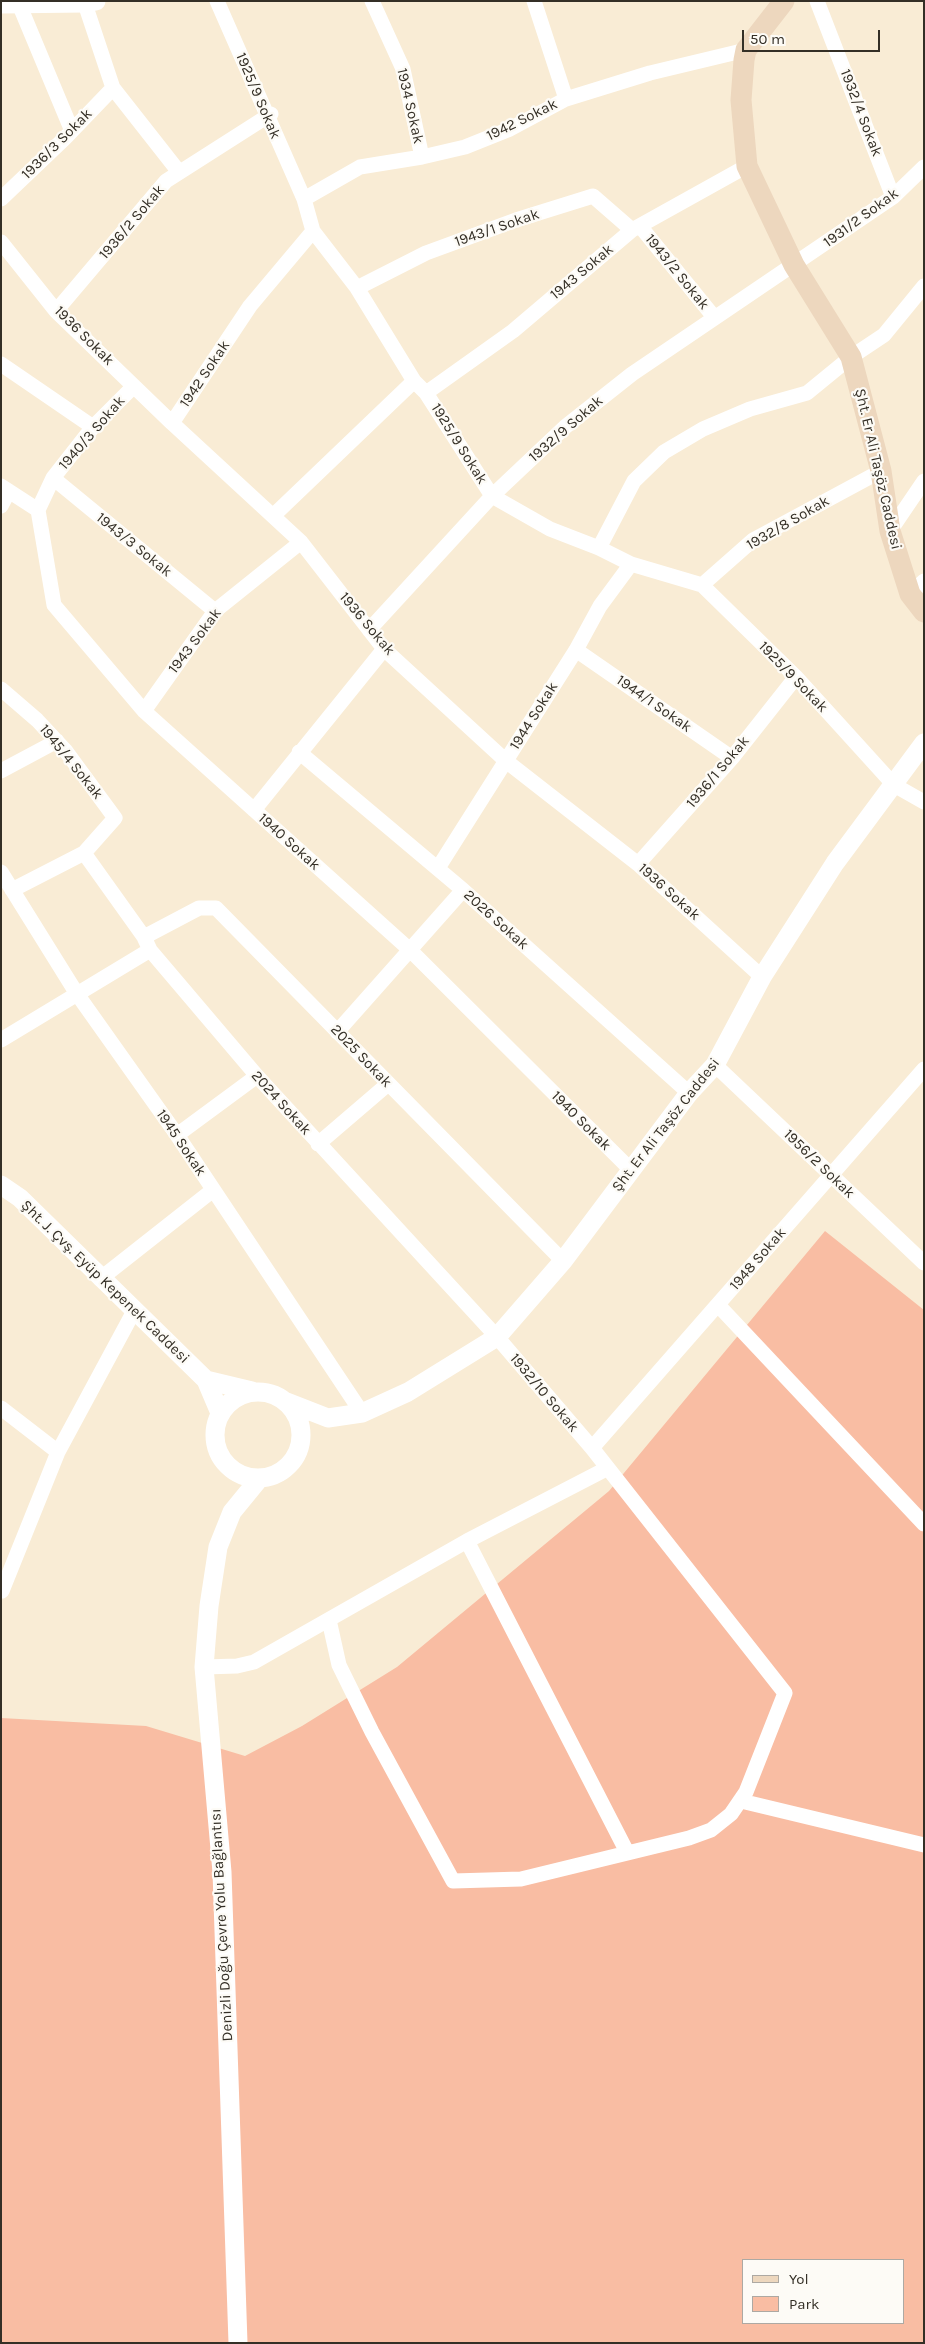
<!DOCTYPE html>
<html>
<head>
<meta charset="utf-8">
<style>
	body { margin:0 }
	#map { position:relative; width:925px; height:2344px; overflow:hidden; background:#f9ecd5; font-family:Karla,sans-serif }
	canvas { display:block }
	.frame { position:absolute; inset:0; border:2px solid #342f26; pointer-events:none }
	.legend { position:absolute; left:742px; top:2259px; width:162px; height:65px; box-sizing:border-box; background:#fdfbf6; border:1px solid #ada9a3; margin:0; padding:6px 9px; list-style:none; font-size:15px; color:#342f26 }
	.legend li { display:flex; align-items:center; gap:10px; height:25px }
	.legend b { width:25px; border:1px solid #ada9a3 }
	.scale { position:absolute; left:742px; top:30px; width:138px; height:22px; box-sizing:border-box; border:2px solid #342f26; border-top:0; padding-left:6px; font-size:15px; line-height:18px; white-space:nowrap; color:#342f26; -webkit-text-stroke:4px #fdfbf6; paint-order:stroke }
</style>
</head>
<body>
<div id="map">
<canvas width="925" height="2344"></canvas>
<div class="frame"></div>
<ul class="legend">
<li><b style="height:6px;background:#edd7be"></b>Yol</li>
<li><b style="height:14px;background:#f9bda3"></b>Park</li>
</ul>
<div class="scale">50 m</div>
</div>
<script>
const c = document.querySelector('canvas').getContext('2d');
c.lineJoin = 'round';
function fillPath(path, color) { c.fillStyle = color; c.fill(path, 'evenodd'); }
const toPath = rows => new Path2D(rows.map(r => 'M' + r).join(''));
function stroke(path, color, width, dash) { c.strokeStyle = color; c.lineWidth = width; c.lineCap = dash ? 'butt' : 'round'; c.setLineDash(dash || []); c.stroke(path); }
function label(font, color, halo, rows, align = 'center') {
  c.font = font + ' Karla,sans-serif'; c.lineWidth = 4.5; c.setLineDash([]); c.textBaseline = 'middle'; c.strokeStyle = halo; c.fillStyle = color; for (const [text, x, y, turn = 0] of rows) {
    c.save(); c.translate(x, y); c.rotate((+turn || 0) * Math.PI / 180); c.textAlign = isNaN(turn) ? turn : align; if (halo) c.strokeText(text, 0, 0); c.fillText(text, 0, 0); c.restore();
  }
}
const green = toPath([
	[825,1231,924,1310,924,2343,1,2343,1,1718,146,1726,245,1756,302,1726,397,1667,609,1491],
	[744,2260,904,2260,904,2323,744,2323]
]);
const minor = toPath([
	[84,1,113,88,179,172],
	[217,1,304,199,313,231,357,288,414,381,426,393,492,496,550,529,599,548,631,564,702,585,796,677,894,785,924,802],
	[372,1,403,69,422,157],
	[534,1,566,99],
	[817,1,893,197],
	[19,4,72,131],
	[1,199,65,138,113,88],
	[304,199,360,167,422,157,465,147,510,129,566,99,650,73,746,50],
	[640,226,714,317],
	[1,242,56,311,172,423,301,542,384,649,506,761,638,864,762,977],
	[357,288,426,253,516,220,593,196,632,230],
	[56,311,166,181,271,114],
	[1,364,93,427],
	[426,393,513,331,632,230,747,166],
	[172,423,250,306,313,231],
	[53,478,215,611],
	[1,486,38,510,54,605,144,711,410,950,631,1170],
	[1,506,9,491],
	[38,510,53,478,93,427,134,386],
	[274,515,414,381],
	[890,531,924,481],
	[599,548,634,481,664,452,703,429,750,409,807,393,851,357,884,335,924,286],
	[702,585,753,540,881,471],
	[910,594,924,581],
	[369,630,492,496,565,427,632,374,893,197,924,167],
	[576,650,732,758],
	[1,689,37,720,65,750,115,818,84,853,12,890],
	[144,711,215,611,301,542],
	[299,752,463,890,689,1093],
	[1,771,57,741],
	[254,810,384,649],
	[84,853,144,937,150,950,257,1076,497,1337,592,1448,785,1693,746,1792,731,1814,711,1830,689,1838,521,1879,453,1881,372,1732,339,1665,329,1620],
	[638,864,732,758,796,677],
	[438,868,576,650,600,606,631,564],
	[1,872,77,994,177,1135,362,1413],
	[144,937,199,908,216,908,563,1261],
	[337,1032,463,890],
	[1,1040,150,950],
	[715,1065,924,1263],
	[177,1135,257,1076],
	[318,1144,388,1084],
	[100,1279,213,1190],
	[718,1305,924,1524],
	[1,1408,58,1452],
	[592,1448,924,1069],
	[467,1541,627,1852],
	[2,1591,58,1452,134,1311],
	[204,1667,237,1666,254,1662,467,1541,608,1468],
	[741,1801,924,1845]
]);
const tertiary = toPath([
	[1,4,85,3,96,1],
	[1,1185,20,1198,206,1380,220,1413],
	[206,1380,252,1391],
	'215 1435a43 43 0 1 1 86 0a43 43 0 1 1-86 0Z',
	[287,1402,328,1418,362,1413,408,1392,497,1337,563,1261,689,1093,715,1065,762,977,835,863,924,743],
	[238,2343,222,1872,204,1667,209,1606,218,1547,232,1512,259,1479]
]);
const secondary = toPath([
	[784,1,746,50,744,60,741,100,747,166,794,265,851,357,881,471,890,531,910,594,924,612]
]);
const streetNames = [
	["1925/9 Sokak",258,96,67],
	["1934 Sokak",410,106,77],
	["1932/4 Sokak",861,113,69],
	["1942 Sokak",522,120,-26],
	["1936/3 Sokak",57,144,-45],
	["1931/2 Sokak",861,218,-36],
	["1936/2 Sokak",132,222,-50],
	["1943/1 Sokak",497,228,-19],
	["1943 Sokak",582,272,-40],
	["1943/2 Sokak",677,272,51],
	["1936 Sokak",84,336,45],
	["1942 Sokak",205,374,-56],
	["1932/9 Sokak",566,429,-41],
	["1940/3 Sokak",92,433,-49],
	["1925/9 Sokak",459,444,58],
	["Şht. Er Ali Taşöz Caddesi",878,469,77],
	["1932/8 Sokak",788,523,-30],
	["1943/3 Sokak",134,545,39],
	["1936 Sokak",367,624,50],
	["1943 Sokak",195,641,-53],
	["1925/9 Sokak",793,677,46],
	["1944/1 Sokak",654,704,35],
	["1944 Sokak",534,716,-58],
	["1945/4 Sokak",71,762,51],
	["1936/1 Sokak",718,772,-50],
	["1940 Sokak",289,842,42],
	["1936 Sokak",669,892,42],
	["2026 Sokak",496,920,42],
	["2025 Sokak",361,1056,46],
	["2024 Sokak",281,1103,48],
	["1940 Sokak",581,1121,45],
	["Şht. Er Ali Taşöz Caddesi",666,1125,-52],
	["1945 Sokak",181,1143,56],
	["1956/2 Sokak",819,1164,44],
	["1948 Sokak",758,1259,-49],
	["Şht. J. Çvş. Eyüp Kepenek Caddesi",105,1282,44],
	["1932/10 Sokak",544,1393,50],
	["Denizli Doğu Çevre Yolu Bağlantısı",222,1925,-93]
];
fillPath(green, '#f9bda3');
stroke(minor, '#fff', 15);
stroke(tertiary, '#fff', 19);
stroke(secondary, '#edd7be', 21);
label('15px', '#342f26', '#fdfbf6', streetNames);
</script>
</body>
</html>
